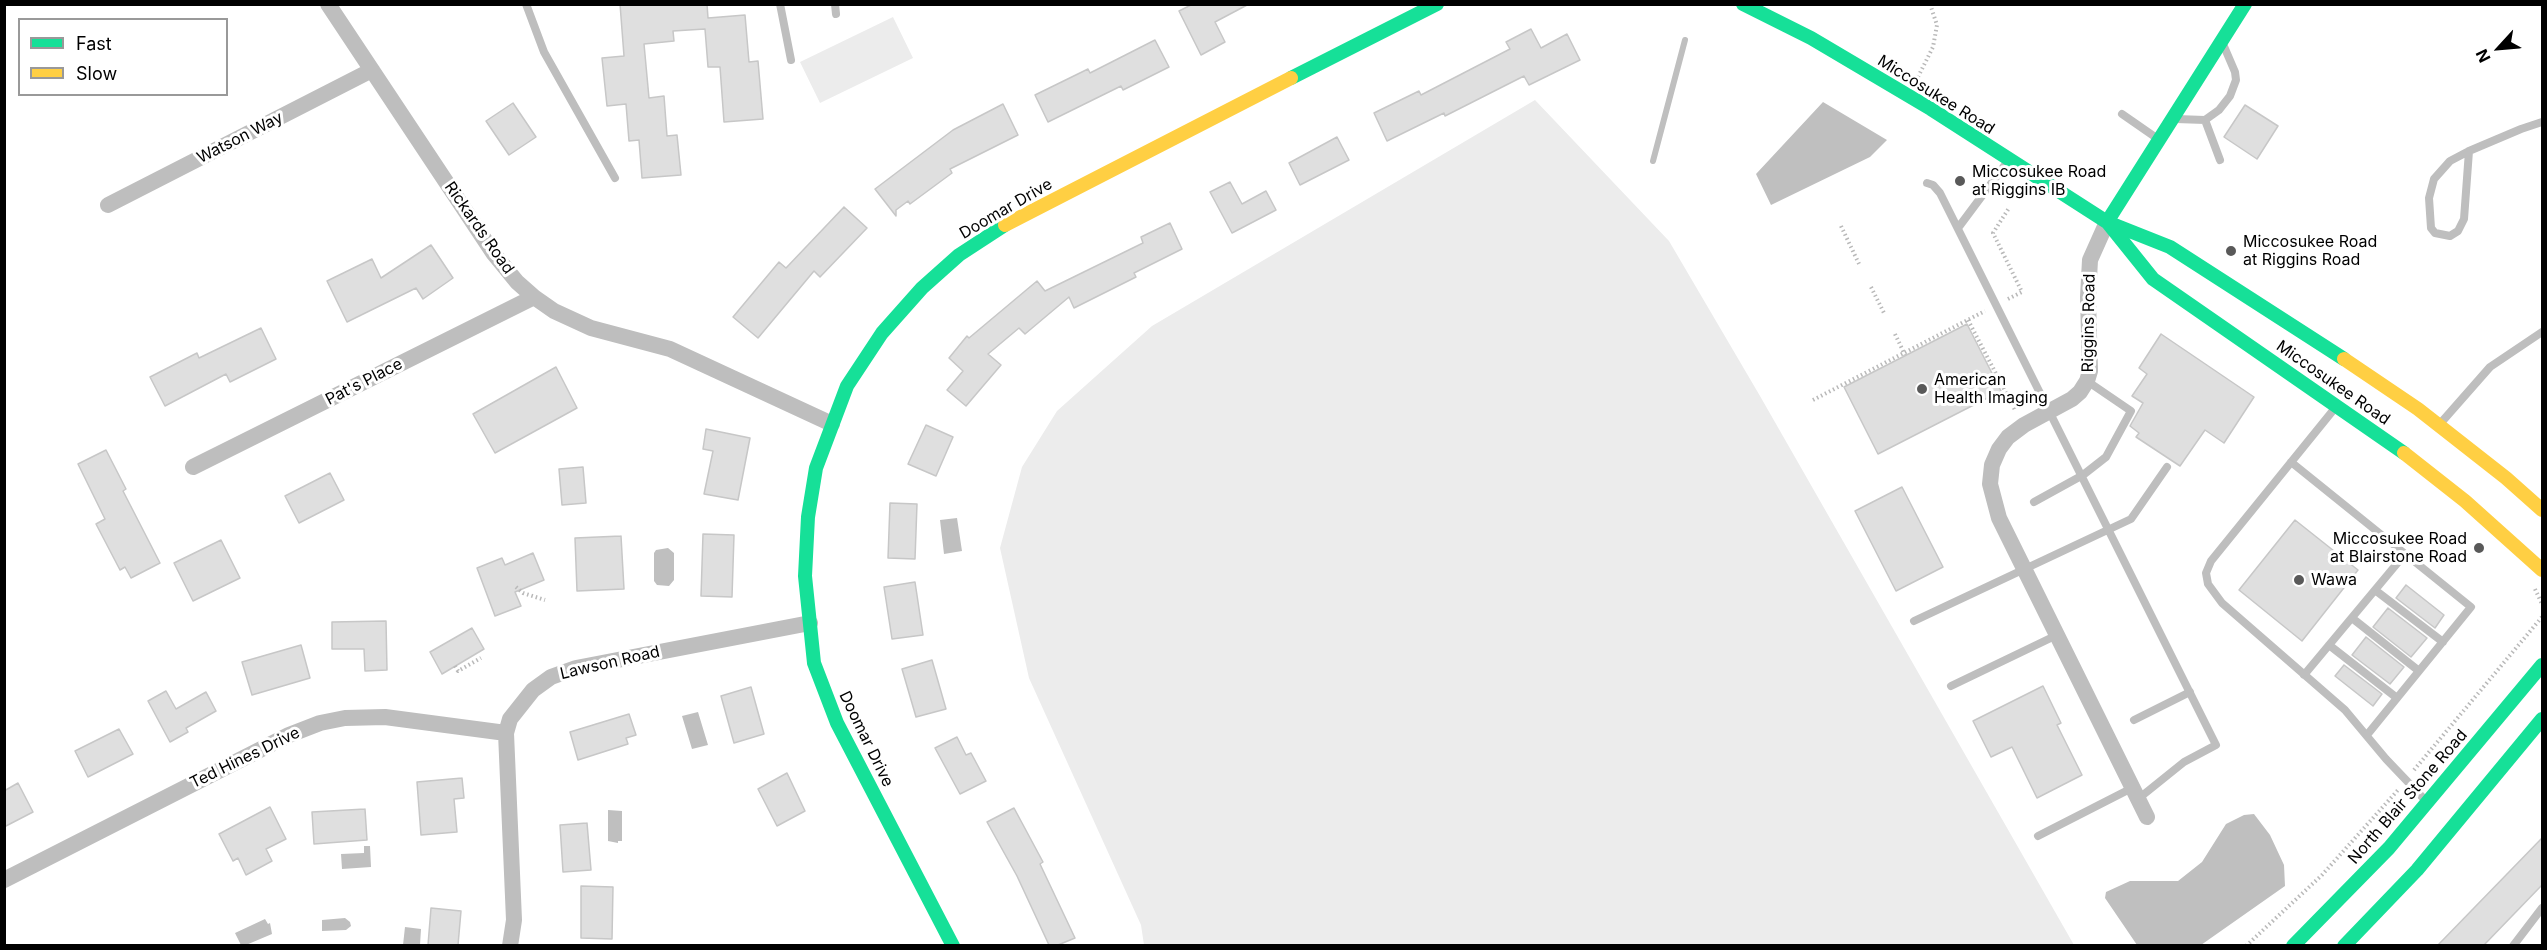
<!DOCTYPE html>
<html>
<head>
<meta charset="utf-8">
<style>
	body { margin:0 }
	#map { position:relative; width:2547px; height:950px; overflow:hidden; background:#fff; font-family:Inter,sans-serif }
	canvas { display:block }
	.frame { position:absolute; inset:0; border:6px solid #000; pointer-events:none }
	.legend { position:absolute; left:18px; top:18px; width:210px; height:78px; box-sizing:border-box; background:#fff; border:2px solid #999; margin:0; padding:8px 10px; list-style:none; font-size:18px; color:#000 }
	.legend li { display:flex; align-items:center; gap:12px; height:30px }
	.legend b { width:30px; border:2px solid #999 }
	.north { position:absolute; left:2469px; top:18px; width:60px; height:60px; -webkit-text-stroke:4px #fff; paint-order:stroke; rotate:244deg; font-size:16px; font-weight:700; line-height:24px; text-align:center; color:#000 }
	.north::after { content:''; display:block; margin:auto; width:21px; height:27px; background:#000; clip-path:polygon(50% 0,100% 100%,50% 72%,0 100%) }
</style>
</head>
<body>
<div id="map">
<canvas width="2547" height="950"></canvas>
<div class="frame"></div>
<ul class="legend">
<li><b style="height:8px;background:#16e098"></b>Fast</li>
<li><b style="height:8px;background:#ffcf43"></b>Slow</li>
</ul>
<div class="north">N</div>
</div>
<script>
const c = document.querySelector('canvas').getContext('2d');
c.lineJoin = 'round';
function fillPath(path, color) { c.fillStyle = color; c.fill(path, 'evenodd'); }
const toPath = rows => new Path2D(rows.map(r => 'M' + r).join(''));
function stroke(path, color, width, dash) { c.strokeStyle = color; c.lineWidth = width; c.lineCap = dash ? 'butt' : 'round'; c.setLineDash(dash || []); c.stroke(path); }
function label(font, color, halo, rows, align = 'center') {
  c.font = font + ' Inter,sans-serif'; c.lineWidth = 6; c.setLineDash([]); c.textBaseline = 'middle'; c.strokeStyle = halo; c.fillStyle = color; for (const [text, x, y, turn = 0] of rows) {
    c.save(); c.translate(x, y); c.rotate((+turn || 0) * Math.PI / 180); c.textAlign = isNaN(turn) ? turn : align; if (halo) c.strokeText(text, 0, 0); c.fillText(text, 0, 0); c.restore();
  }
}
const green = toPath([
	[893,17,913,58,820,103,800,62],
	[1535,100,1669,241,1760,396,2074,945,1144,945,1141,925,1029,678,1000,548,1022,467,1057,411,1152,326]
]);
const water = toPath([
	[1823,102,1887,140,1870,157,1771,205,1756,174],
	[957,518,962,551,944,554,940,520],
	[668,548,674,553,674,580,669,586,657,585,654,581,654,553,656,550],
	[698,712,708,745,692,749,682,716],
	[608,810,622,811,622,841,618,841,618,843,608,841],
	[2254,814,2270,835,2284,865,2285,886,2201,945,2137,945,2105,898,2106,892,2130,881,2178,881,2202,862,2226,824,2244,815],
	[364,846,370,846,371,867,342,869,341,854,364,853],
	[345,918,350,922,351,926,346,930,322,931,322,920],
	[265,919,268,924,270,923,272,934,246,945,241,945,235,933],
	[405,927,421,929,420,945,403,945]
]);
const stream = toPath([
	[1653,161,1685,40]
]);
const building = toPath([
	[620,4,707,4,708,18,745,15,749,62,758,61,763,119,724,122,720,67,708,67,705,29,673,31,674,41,644,44,649,98,664,96,667,136,677,135,681,175,642,178,639,140,629,141,626,104,607,106,602,58,624,56,620,4],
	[1193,4,1249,4,1215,22,1225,42,1201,55,1179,11,1193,4],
	[1531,29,1541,48,1567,34,1580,60,1529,85,1524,76,1445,116,1444,113,1387,141,1374,113,1419,91,1421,95,1510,49,1506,42,1531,29],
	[1155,40,1169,67,1123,90,1121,86,1048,122,1035,95,1088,69,1090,73,1155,40],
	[513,103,536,137,509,155,486,121,513,103],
	[1003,104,1018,135,950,169,952,173,910,204,908,201,896,210,896,216,875,189,953,130,1003,104],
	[2245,105,2278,126,2257,159,2224,137,2245,105],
	[1337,137,1349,160,1300,185,1289,163,1337,137],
	[1230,182,1242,204,1266,191,1276,210,1232,233,1210,192,1230,182],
	[844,207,867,228,820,277,814,271,758,338,733,317,779,262,786,268,844,207],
	[1170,223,1182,249,1134,273,1136,277,1074,308,1069,297,1025,334,1019,328,988,354,1001,365,966,406,947,390,963,371,949,358,967,336,969,338,1037,281,1045,291,1143,243,1141,237,1170,223],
	[431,245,453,278,423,299,416,288,347,322,327,281,372,259,381,278,431,245],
	[1967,324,2001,391,1878,454,1844,387,1967,324],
	[261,328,276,359,230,382,226,374,165,406,150,377,197,353,199,358,261,328],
	[2161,334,2254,397,2224,443,2205,430,2180,466,2136,437,2139,433,2130,426,2143,403,2132,396,2147,374,2139,368,2161,334],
	[556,367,577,408,495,453,473,414,556,367],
	[926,425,953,437,936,476,908,464,926,425],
	[706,429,750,438,738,500,704,494,713,451,703,449,706,429],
	[106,450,126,489,123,491,160,563,131,578,125,567,120,570,96,524,105,519,78,464,106,450],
	[583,467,586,503,562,505,559,469,583,467],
	[330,473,344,500,299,523,285,496,330,473],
	[1902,487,1943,567,1896,591,1855,511,1902,487],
	[890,503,917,504,915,559,888,558,890,503],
	[2295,520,2358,570,2302,641,2239,590,2295,520],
	[703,534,734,535,732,597,701,596,703,534],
	[621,536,624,589,577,591,575,538,621,536],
	[221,540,240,578,193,601,174,563,221,540],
	[533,553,544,580,515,592,521,606,495,616,477,568,502,558,505,565,533,553],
	[915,582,923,635,892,639,884,587,915,582],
	[2406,585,2444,615,2435,628,2396,598,2406,585],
	[2388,608,2427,638,2411,657,2373,627,2388,608],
	[386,621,387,670,365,671,364,649,332,649,332,622,386,621],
	[472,628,484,649,442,674,430,652,472,628],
	[2366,637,2404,667,2390,684,2352,655,2366,637],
	[301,645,310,678,252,695,242,662,301,645],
	[932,660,946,709,916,717,902,669,932,660],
	[2344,665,2382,694,2373,706,2335,676,2344,665],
	[2043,686,2061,723,2057,725,2082,775,2037,798,2012,747,1991,757,1973,721,2043,686],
	[751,687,764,734,734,743,721,696,751,687],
	[166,691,176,709,206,692,216,711,186,728,188,732,170,742,148,701,166,691],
	[629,714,636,735,626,738,628,744,578,760,570,732,629,714],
	[119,729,133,754,88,777,75,751,119,729],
	[957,737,966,755,971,753,986,781,960,794,935,748,957,737],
	[787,773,805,811,777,826,758,789,787,773],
	[462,778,464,798,454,799,457,832,421,835,417,782,462,778],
	[18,783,33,812,4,827,4,791,18,783],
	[270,807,286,839,266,849,272,861,246,875,238,858,233,861,219,834,270,807],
	[1014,808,1043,862,1040,864,1075,938,1058,945,1049,945,1017,876,987,822,1014,808],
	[365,809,367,840,314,844,312,812,365,809],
	[587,823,591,870,563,872,560,825,587,823],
	[2542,838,2542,885,2484,945,2438,945,2542,838],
	[581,886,613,887,612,939,581,938,581,886],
	[431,908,461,911,458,945,428,945,431,908]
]);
const path = toPath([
	[1918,77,1933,47,1937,25,1930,4],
	[1841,226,1860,266],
	[1871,287,1885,315],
	[2008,299,2022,292,1993,233,2009,208],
	[1968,320,2015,410],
	[1895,334,1905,355],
	[1813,400,1985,311],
	[516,587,523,593,545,600],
	[2535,589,2542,604],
	[455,666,458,671,481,658],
	[2414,770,2542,617],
	[2246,946,2322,875,2398,790]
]);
const lane = toPath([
	[526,4,544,52,615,178],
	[780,4,791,60],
	[835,4,836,14],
	[2122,114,2158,139],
	[2176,119,2205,120,2219,110,2230,96,2236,80,2235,72,2223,44],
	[2205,120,2220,160],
	[2469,151,2464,219,2458,231,2450,236,2435,233,2431,228,2429,198,2434,179,2450,161,2469,151,2521,129,2542,122],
	[1927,183,1933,185,1940,193,2216,745,2184,762,2138,799],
	[1958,228,2008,161],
	[2335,408,2211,561,2206,573,2208,584,2222,603,2345,710,2386,759,2426,801],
	[2439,425,2490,367,2542,332],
	[2291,462,2471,607,2367,735],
	[2034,502,2083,475,2106,457,2131,411,2087,381],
	[2375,590,2443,642],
	[2352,618,2419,671],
	[1914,621,2131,519,2167,467],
	[2329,645,2397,698],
	[2304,675,2405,554],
	[1951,686,2057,635],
	[2134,720,2190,692],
	[2038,836,2132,788],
	[2513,946,2542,908]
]);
const street = toPath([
	[328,4,494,254,517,282,534,297,554,311,591,328,670,349,832,424],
	[108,205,372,70],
	[2107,222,2090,260,2088,297,2090,371,2087,381,2080,392,2072,399,2024,425,2008,437,1999,449,1992,465,1990,484,1999,518,2147,817],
	[193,467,534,297],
	[4,880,289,735,320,723,345,718,385,717,506,733],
	[510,946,514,920,506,733,510,719,533,690,551,677,576,668,810,623]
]);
const fast = toPath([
	[1743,4,1811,38,1931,109,2107,222,2170,247,2344,359],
	[1291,78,1437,4],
	[2107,222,2245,4],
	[2108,223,2153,279,2404,453],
	[953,946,837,723,814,663,805,576,808,517,816,468,847,386,882,333,922,288,959,255,1005,225],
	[2293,946,2389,848,2542,665],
	[2344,946,2417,870,2542,719]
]);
const slow = toPath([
	[1005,225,1291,78],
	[2344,359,2418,409,2506,478,2542,510],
	[2404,453,2465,501,2542,570]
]);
const markers = [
	[1960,181,6,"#595959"],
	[2231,251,6,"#595959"],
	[1922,389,6,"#595959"],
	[2479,548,6,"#595959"],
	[2299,580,6,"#595959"]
];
const streetNames = [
	["Miccosukee Road",1936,95,32],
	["Watson Way",240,138,-27],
	["Doomar Drive",1006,209,-30],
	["Rickards Road",479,228,55],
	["Riggins Road",2089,323,-89],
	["Pat's Place",364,382,-27],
	["Miccosukee Road",2333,383,35],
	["Lawson Road",610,663,-13],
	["Doomar Drive",866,739,64],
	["Ted Hines Drive",245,758,-26],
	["North Blair Stone Road",2408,797,-49]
];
const poiNames = [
	["Miccosukee Road",1972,172],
	["at Riggins IB",1972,190],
	["Miccosukee Road",2243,242],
	["at Riggins Road",2243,260],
	["American",1934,380],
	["Health Imaging",1934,398],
	["Miccosukee Road",2467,539,"right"],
	["at Blairstone Road",2467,557,"right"],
	["Wawa",2311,580]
];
fillPath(green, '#ececec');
fillPath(water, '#bfbfbf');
stroke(stream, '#bfbfbf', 6);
fillPath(building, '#dfdfdf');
stroke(building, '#c7c7c7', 1.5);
stroke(path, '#b9b9b9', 4, [1.5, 3]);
stroke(lane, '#bebebe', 8);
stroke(street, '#bebebe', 16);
stroke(fast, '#16e098', 14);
stroke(slow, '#ffcf43', 14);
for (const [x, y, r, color] of markers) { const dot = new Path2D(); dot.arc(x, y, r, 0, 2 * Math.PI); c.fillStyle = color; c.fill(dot); stroke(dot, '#fff', 2); }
label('16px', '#000', '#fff', streetNames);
label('16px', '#000', '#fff', poiNames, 'left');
</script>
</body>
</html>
